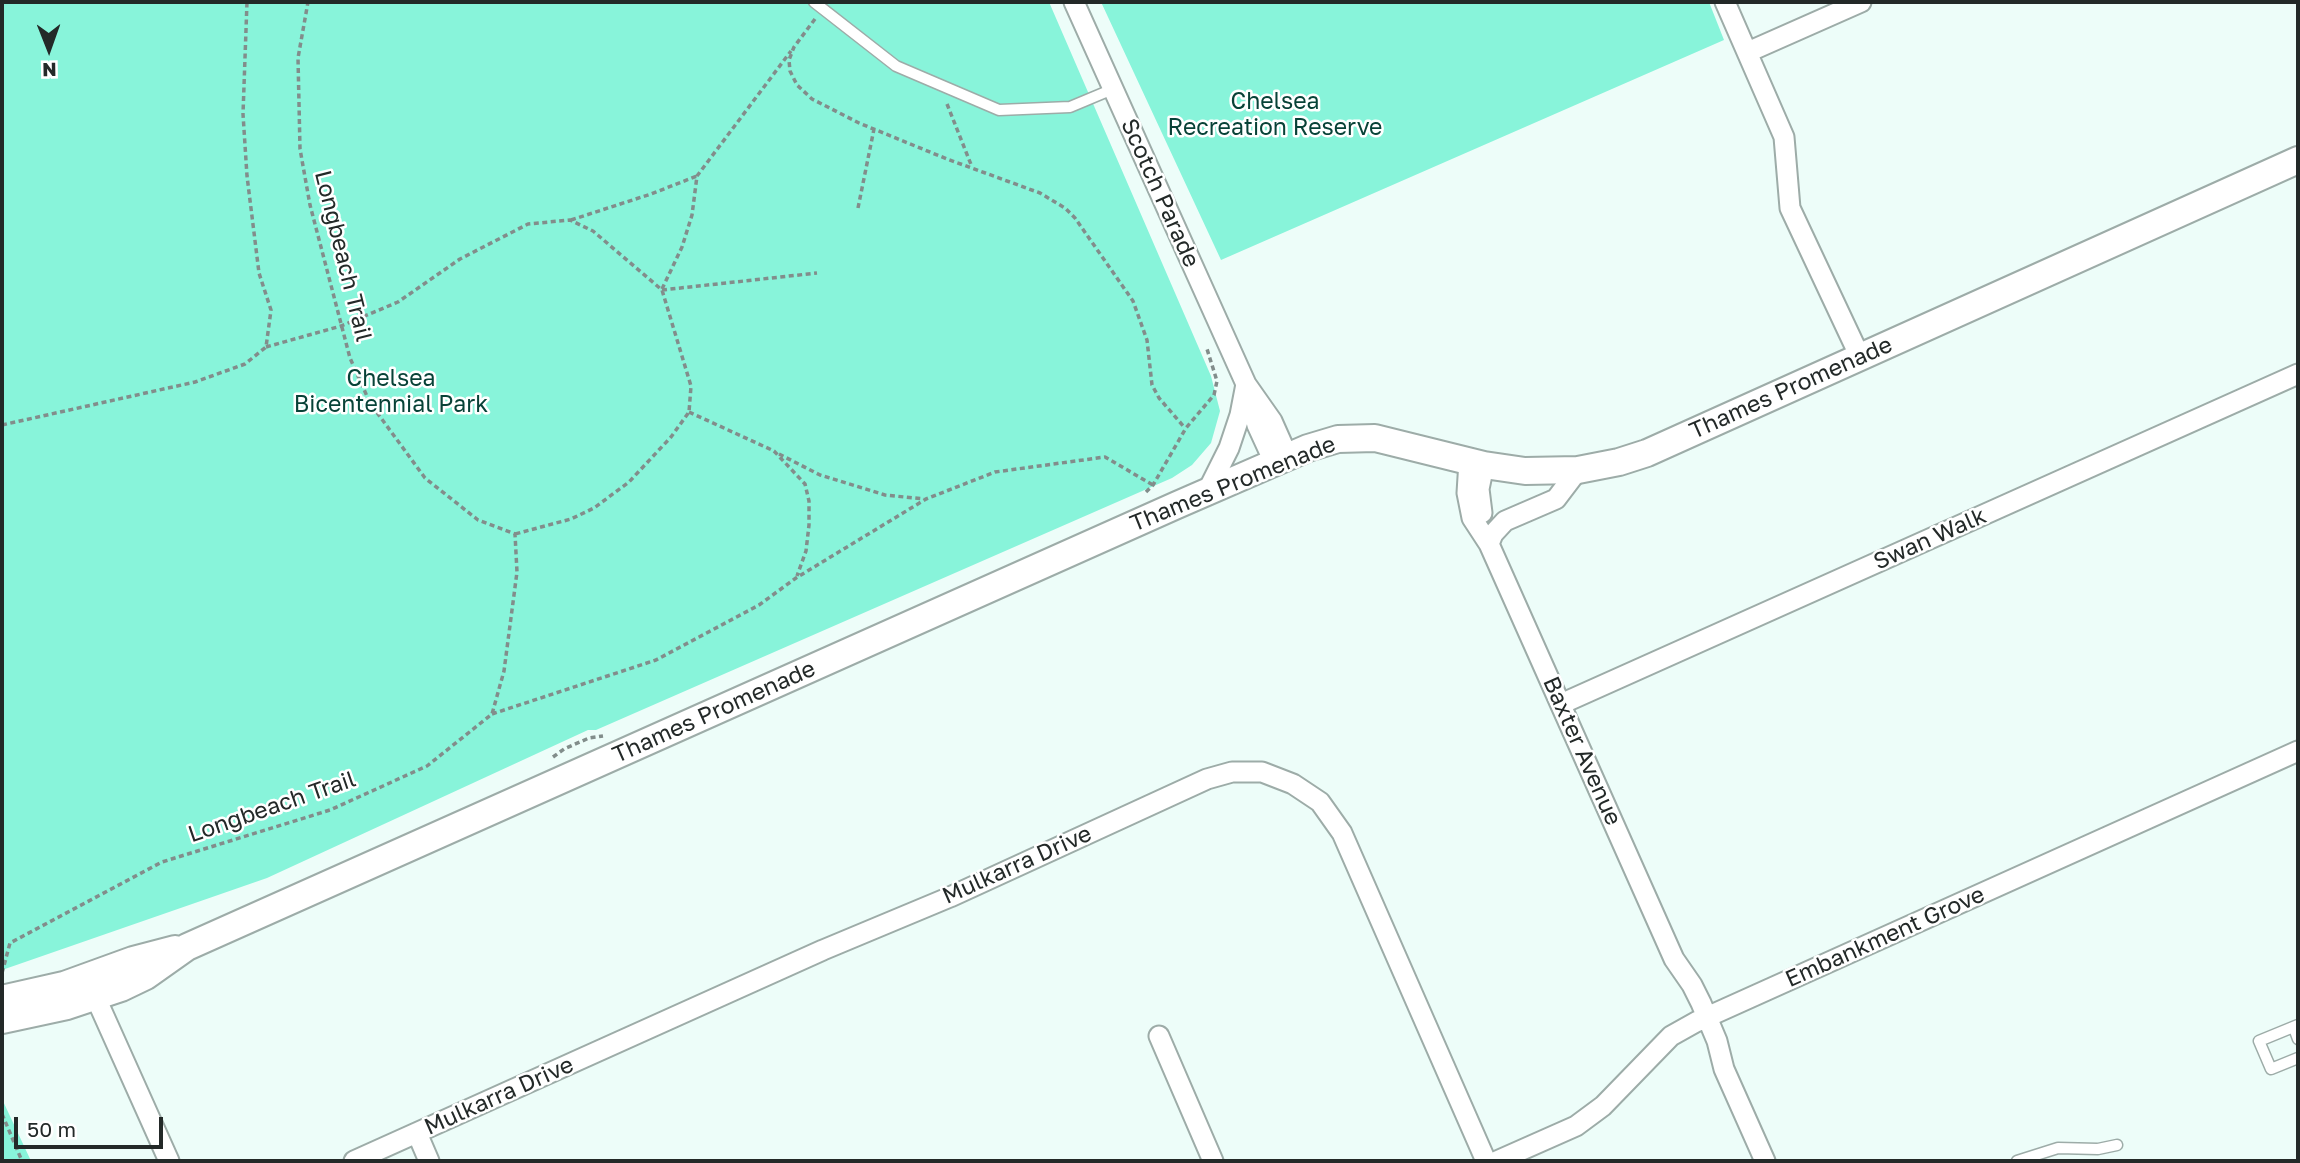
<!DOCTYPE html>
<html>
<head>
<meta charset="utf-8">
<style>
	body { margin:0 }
	#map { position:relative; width:2300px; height:1163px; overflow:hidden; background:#edfdf9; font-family:"Golos Text",sans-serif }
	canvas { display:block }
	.frame { position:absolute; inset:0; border:4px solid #232928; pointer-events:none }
	.north { position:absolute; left:14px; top:14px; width:70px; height:70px; -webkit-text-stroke:5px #fff; paint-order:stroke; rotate:179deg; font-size:19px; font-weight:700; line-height:28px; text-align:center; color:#232928 }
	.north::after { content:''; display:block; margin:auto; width:24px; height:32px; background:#232928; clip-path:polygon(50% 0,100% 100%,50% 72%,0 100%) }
	.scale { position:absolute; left:14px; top:1117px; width:149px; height:32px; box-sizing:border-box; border:4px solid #232928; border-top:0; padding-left:9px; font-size:21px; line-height:24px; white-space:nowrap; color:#232928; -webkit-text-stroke:5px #fff; paint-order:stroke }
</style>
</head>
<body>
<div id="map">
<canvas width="2300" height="1163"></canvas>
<div class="frame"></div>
<div class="north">N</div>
<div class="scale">50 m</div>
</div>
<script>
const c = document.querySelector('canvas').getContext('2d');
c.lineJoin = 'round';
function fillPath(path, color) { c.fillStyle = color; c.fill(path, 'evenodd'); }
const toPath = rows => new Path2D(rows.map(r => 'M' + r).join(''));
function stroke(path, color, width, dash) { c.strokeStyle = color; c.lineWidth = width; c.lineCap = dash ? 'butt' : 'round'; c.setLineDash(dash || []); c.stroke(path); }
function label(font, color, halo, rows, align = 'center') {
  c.font = font + ' "Golos Text",sans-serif'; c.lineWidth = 5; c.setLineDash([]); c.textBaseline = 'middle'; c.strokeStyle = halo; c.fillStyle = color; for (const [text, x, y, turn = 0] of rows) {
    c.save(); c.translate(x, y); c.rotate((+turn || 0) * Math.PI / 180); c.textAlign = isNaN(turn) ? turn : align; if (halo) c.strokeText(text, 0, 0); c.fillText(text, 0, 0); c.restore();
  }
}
const green = toPath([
	[2,2,1049,2,1211,376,1220,411,1211,443,1192,465,1172,478,596,730,588,730,267,878,2,970],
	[1101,2,1709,2,1724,40,1221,260],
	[2,1099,31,1161,2,1161]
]);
const path = toPath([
	[815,19,794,47,789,60,790,71,797,85,812,99,859,123,947,159,1040,193,1065,208,1075,218,1133,301,1147,340,1152,385,1159,398,1185,428],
	[947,104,972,167],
	[858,208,874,129],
	[571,220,651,194,697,176],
	[662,289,682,247,692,215,697,176,791,51],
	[662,290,817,273],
	[266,347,341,326,398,302,460,259,528,224,570,220,593,231,662,290,691,386,689,412,671,437,629,482,594,508,571,519,515,534],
	[689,412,774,451,805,484,809,501,809,525,806,551,797,576],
	[2,425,195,382,245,364,266,347,271,310,259,273,247,176,243,114,247,2],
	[779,454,820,475,885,495,924,499],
	[1146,492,1153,485,1186,428,1214,395,1217,381,1207,349],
	[492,714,656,660,759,605,796,578,926,499,995,472,1105,457,1153,485],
	[553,757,564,749,589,738,603,736],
	[2,973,10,943,162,862,330,810,427,766,492,714,504,671,517,572,515,534,478,520,425,478,370,403,350,358,310,205,300,149,298,58,308,2],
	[2,1114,22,1161]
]);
const lane = toPath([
	[814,2,896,66,999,110,1070,107,1113,89],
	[2298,1025,2259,1041,2271,1069,2298,1058],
	[2294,1028,2298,1039],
	[2017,1161,2058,1148,2098,1149,2117,1145]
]);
const street = toPath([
	[1074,2,1246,384,1272,421,1288,457],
	[1725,2,1784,137,1790,208,1860,357],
	[1748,52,1861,2],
	[1250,399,1257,425,1274,462],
	[1469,461,1467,493,1472,518,1489,544,1674,959,1692,985,1701,1003,1717,1041,1724,1069,1765,1161],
	[1207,492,1229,448,1240,415,1246,384],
	[1482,513,1479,489,1484,465],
	[1489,544,1493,534,1505,521,1556,499,1578,470],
	[1561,704,2298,374],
	[91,987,169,1161],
	[1159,1036,1213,1161],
	[417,1133,429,1161],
	[354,1161,823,950,950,897,1207,779,1232,772,1262,772,1293,784,1320,802,1342,833,1486,1161],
	[1497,1161,1576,1126,1603,1106,1671,1036,1696,1022,2298,751]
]);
const secondary = toPath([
	[2,999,64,985,133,960,175,949],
	[2,1020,67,1006,121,988,146,976,187,947,1177,505,1308,448,1338,439,1375,438,1484,465,1525,471,1578,470,1619,462,1647,453,2298,160]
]);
const parkNames = [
	["Chelsea",1275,102],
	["Recreation Reserve",1275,128],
	["Chelsea",391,379],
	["Bicentennial Park",391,405]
];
const streetNames = [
	["Scotch Parade",1160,193,66],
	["Longbeach Trail",343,256,76],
	["Thames Promenade",1791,388,-24],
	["Thames Promenade",1233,484,-22],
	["Swan Walk",1930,539,-24],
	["Thames Promenade",714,712,-24],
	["Baxter Avenue",1582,751,66],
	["Longbeach Trail",272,807,-19],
	["Mulkarra Drive",1017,865,-24],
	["Embankment Grove",1885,937,-24],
	["Mulkarra Drive",499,1096,-24]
];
fillPath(green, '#88f4da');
stroke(lane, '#9daca8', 13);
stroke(street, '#9daca8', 23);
stroke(secondary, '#9daca8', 30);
stroke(path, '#828d8b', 3.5, [5, 3.5]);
stroke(lane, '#fff', 10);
stroke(street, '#fff', 19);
stroke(secondary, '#fff', 26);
label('23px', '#074237', '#fff', parkNames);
label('23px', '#232928', '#fff', streetNames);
</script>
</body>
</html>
